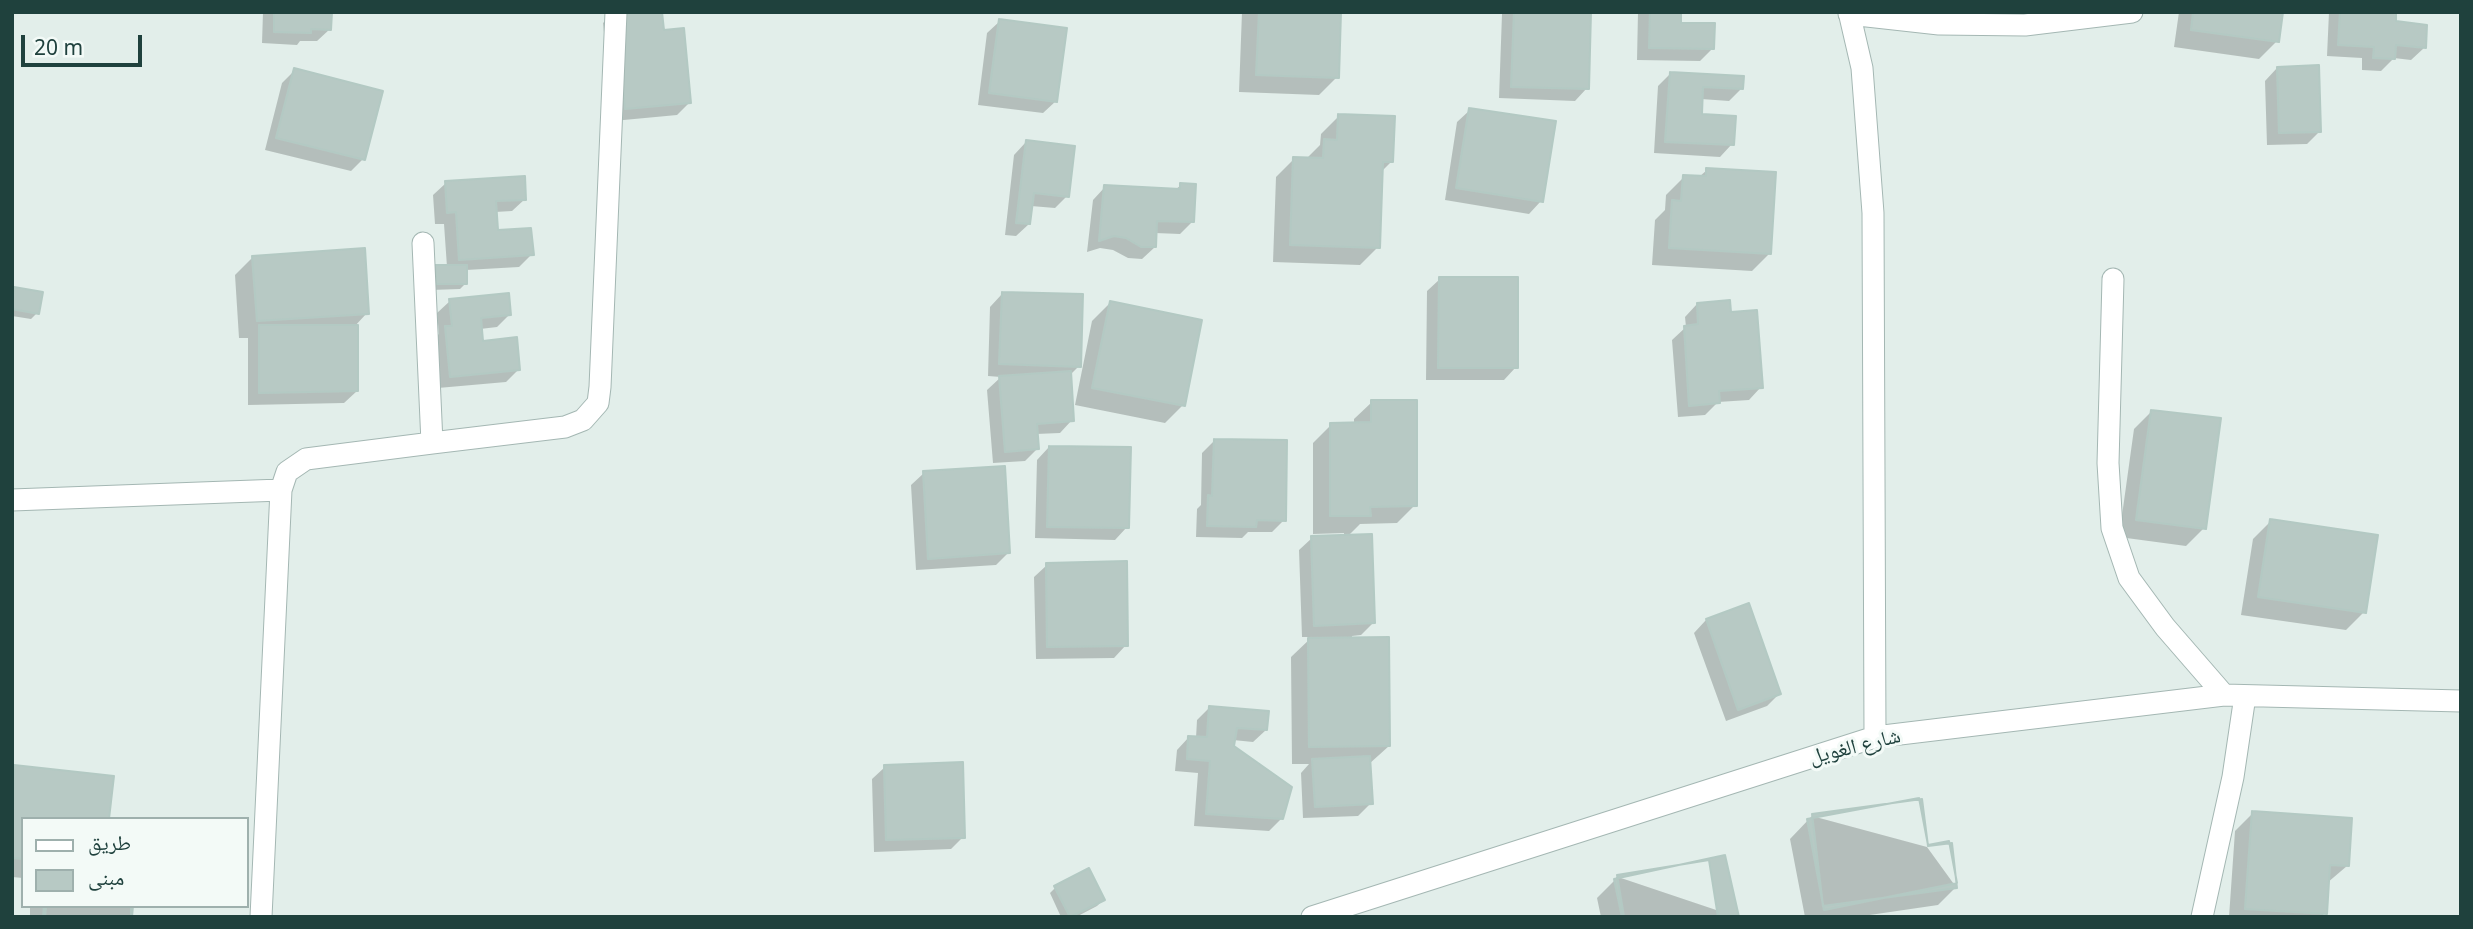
<!DOCTYPE html>
<html>
<head>
<meta charset="utf-8">
<style>
	body { margin:0 }
	#map { position:relative; width:2473px; height:929px; overflow:hidden; background:#e2eeea; font-family:"Noto Sans","Noto Naskh Arabic",sans-serif }
	canvas { display:block }
	.frame { position:absolute; inset:0; border:14px solid #1f413d; pointer-events:none }
	.legend { position:absolute; left:21px; top:817px; width:228px; height:91px; box-sizing:border-box; background:#f3faf7; border:2px solid #9eb0ad; margin:0; padding:9px 12px; list-style:none; font-size:21px; color:#1f413d }
	.legend li { display:flex; align-items:center; gap:14px; height:35px }
	.legend b { width:35px; border:2px solid #9eb0ad }
	.scale { position:absolute; left:21px; top:35px; width:121px; height:32px; box-sizing:border-box; border:4px solid #1f413d; border-top:0; padding-left:9px; font-size:21px; line-height:24px; white-space:nowrap; color:#1f413d; -webkit-text-stroke:5px #f3faf7; paint-order:stroke }
</style>
</head>
<body>
<div id="map">
<canvas width="2473" height="929"></canvas>
<div class="frame"></div>
<ul class="legend">
<li><b style="height:9px;background:#fff"></b>طريق</li>
<li><b style="height:19px;background:#b7c9c4"></b>مبنى</li>
</ul>
<div class="scale">20 m</div>
</div>
<script>
const c = document.querySelector('canvas').getContext('2d');
c.lineJoin = 'round';
function fillPath(path, color) { c.fillStyle = color; c.fill(path, 'evenodd'); }
const toPath = rows => new Path2D(rows.map(r => 'M' + r).join(''));
function stroke(path, color, width, dash) { c.strokeStyle = color; c.lineWidth = width; c.lineCap = dash ? 'butt' : 'round'; c.setLineDash(dash || []); c.stroke(path); }
function label(font, color, halo, rows, align = 'center') {
  c.font = font + ' "Noto Sans","Noto Naskh Arabic",sans-serif'; c.lineWidth = 6; c.setLineDash([]); c.textBaseline = 'middle'; c.strokeStyle = halo; c.fillStyle = color; for (const [text, x, y, turn = 0] of rows) {
    c.save(); c.translate(x, y); c.rotate((+turn || 0) * Math.PI / 180); c.textAlign = isNaN(turn) ? turn : align; if (halo) c.strokeText(text, 0, 0); c.fillText(text, 0, 0); c.restore();
  }
}
const shadow = toPath([
	[263,12,330,12,330,29,317,41,300,41,297,45,262,43],
	[614,12,690,102,677,115,613,121,603,23],
	[1242,12,1339,12,1337,77,1319,95,1239,92],
	[1505,12,1590,12,1587,88,1575,101,1499,98,1502,14],
	[1638,12,1679,12,1679,24,1713,48,1700,61,1637,60],
	[2179,12,2281,12,2277,41,2259,59,2174,47],
	[2329,12,2394,12,2394,23,2424,48,2411,60,2394,58,2381,71,2362,70,2362,58,2327,56],
	[1000,21,1056,101,1043,113,978,105,987,33],
	[2277,68,2319,132,2307,144,2267,145,2265,81],
	[295,70,363,159,351,171,265,150,282,83],
	[1671,73,1742,88,1729,101,1701,99,1700,116,1732,144,1720,157,1654,153,1658,86],
	[1470,110,1541,201,1529,214,1445,200,1457,122],
	[1339,116,1391,162,1381,172,1378,247,1360,265,1273,262,1276,177,1294,159,1306,159,1320,145,1321,134],
	[1026,142,1067,196,1055,208,1031,206,1029,224,1016,236,1005,235,1014,155],
	[1707,170,1770,253,1752,271,1652,265,1655,220,1665,210,1666,195,1684,177,1699,177],
	[446,183,525,199,512,211,495,212,496,232,532,254,519,267,466,270,466,283,460,289,431,290,430,273,436,267,447,267,444,224,435,224,433,195],
	[1181,185,1192,222,1180,234,1155,233,1155,247,1142,259,1128,258,1113,250,1100,248,1087,252,1093,200,1105,187,1175,190],
	[253,257,367,313,354,327,357,391,344,403,248,405,248,338,239,338,235,275],
	[1440,279,1516,367,1504,380,1426,380,1427,291],
	[15,289,37,313,31,319,12,316,12,291],
	[1002,294,1079,366,1069,376,1072,420,1060,433,1036,434,1037,449,1025,461,993,463,987,390,1001,377,988,376,990,307],
	[450,301,510,314,497,327,480,329,481,343,519,369,506,382,438,388,433,340,439,334,437,313],
	[1110,303,1183,405,1165,423,1075,405,1092,321],
	[1697,304,1730,313,1761,387,1749,400,1718,402,1705,415,1678,417,1672,340,1686,327,1685,317],
	[1372,402,1415,505,1397,523,1360,524,1348,536,1373,623,1361,635,1352,636,1352,639,1389,746,1369,764,1371,803,1358,816,1303,818,1301,773,1309,764,1292,764,1291,657,1312,637,1302,637,1299,550,1312,538,1344,536,1344,533,1313,534,1313,443,1331,425,1354,424,1354,419],
	[2152,411,2204,528,2186,546,2119,537,2134,429],
	[1214,441,1284,520,1272,532,1248,532,1242,538,1196,537,1197,509,1201,505,1202,453],
	[1049,447,1127,527,1115,540,1035,538,1037,460],
	[924,473,1008,553,996,565,916,570,911,485],
	[2271,521,2364,612,2346,630,2241,615,2253,539],
	[1047,565,1126,645,1114,658,1036,659,1034,577],
	[1706,620,1779,694,1767,706,1726,721,1694,633],
	[1209,708,1266,730,1253,742,1233,740,1232,747,1282,818,1269,831,1194,826,1198,773,1175,771,1177,750,1189,737,1196,738,1197,720],
	[15,767,23,819,23,878,12,877,12,770],
	[885,767,963,837,951,849,874,852,872,779],
	[2253,813,2347,866,2327,883,2325,913,2321,917,2229,917,2235,831],
	[1812,816,1927,847,1956,887,1938,905,1856,917,1805,917,1790,839],
	[1618,877,1737,917,1601,917,1597,898],
	[1056,887,1103,900,1097,906,1076,917,1061,917,1050,893],
	[30,906,131,906,130,917,30,917]
]);
const building = toPath([
	[274,12,332,12,331,30,311,29,311,33,274,32,274,12],
	[615,12,662,12,664,30,684,28,691,103,625,109,615,12],
	[1259,12,1341,12,1339,78,1256,75,1259,12],
	[1514,12,1591,12,1589,89,1511,87,1514,12],
	[1650,12,1681,12,1681,23,1715,23,1714,49,1649,48,1650,12],
	[2193,12,2283,12,2279,42,2191,30,2193,12],
	[2340,12,2396,12,2396,21,2427,25,2426,48,2396,45,2395,59,2373,58,2374,47,2338,45,2340,12],
	[999,19,1067,28,1057,102,989,93,999,19],
	[2319,65,2321,132,2279,133,2277,67,2319,65],
	[294,68,383,91,365,160,276,138,294,68],
	[1670,72,1744,76,1743,89,1703,87,1702,114,1736,116,1734,145,1665,142,1670,72],
	[1469,108,1556,121,1543,202,1456,188,1469,108],
	[1338,114,1395,116,1393,162,1383,162,1380,248,1290,245,1293,157,1323,158,1324,139,1337,140,1338,114],
	[1026,140,1075,146,1069,197,1034,193,1030,224,1016,223,1026,140],
	[1706,168,1776,172,1771,254,1669,248,1672,200,1681,201,1683,175,1706,176,1706,168],
	[525,176,526,200,496,201,498,230,531,228,534,255,459,260,456,212,447,213,445,181,525,176],
	[1180,183,1196,184,1194,222,1157,221,1156,247,1141,247,1126,238,1114,236,1099,241,1104,185,1180,189,1180,183],
	[365,248,369,314,257,321,252,256,365,248],
	[435,265,467,265,467,284,436,284,435,265],
	[1439,277,1518,277,1518,368,1438,368,1439,277],
	[14,287,43,292,39,314,12,309,14,287],
	[1002,292,1083,294,1081,367,999,364,1002,292],
	[509,293,511,315,481,318,483,341,517,337,520,370,450,377,445,326,452,326,449,299,509,293],
	[1730,300,1731,312,1757,310,1763,388,1719,391,1720,403,1689,406,1684,326,1698,324,1697,303,1730,300],
	[1110,301,1202,320,1185,406,1092,388,1110,301],
	[259,325,358,325,358,391,259,393,259,325],
	[1071,371,1074,421,1037,424,1039,449,1005,452,999,376,1071,371],
	[1371,400,1417,400,1417,506,1370,507,1371,516,1330,516,1330,423,1371,422,1371,400],
	[2151,410,2221,418,2206,529,2136,520,2151,410],
	[1214,439,1287,440,1286,521,1257,520,1256,527,1207,526,1208,495,1212,496,1214,439],
	[1049,446,1131,447,1129,528,1047,527,1049,446],
	[1005,466,1010,553,928,559,923,471,1005,466],
	[2270,519,2378,535,2366,613,2258,597,2270,519],
	[1372,534,1375,623,1314,626,1311,536,1372,534],
	[1127,561,1128,646,1047,647,1046,563,1127,561],
	[1749,603,1781,694,1738,710,1706,619,1749,603],
	[1389,637,1390,746,1309,747,1308,638,1389,637],
	[1209,706,1269,711,1267,730,1237,728,1234,746,1292,787,1283,819,1206,814,1210,761,1187,759,1188,736,1207,737,1209,706],
	[1370,756,1373,804,1315,807,1312,759,1370,756],
	[963,762,965,838,886,840,884,765,963,762],
	[14,765,114,776,109,819,23,819,23,859,12,858,14,765],
	[1919,798,1928,845,1949,841,1957,883,1824,910,1807,819,1919,798],
	[1922,799,1928,846,1952,843,1957,888,1823,906,1812,814,1922,799],
	[2252,811,2352,818,2349,866,2330,865,2327,914,2245,909,2252,811],
	[1725,855,1739,917,1622,917,1614,879,1725,855],
	[1709,860,1718,917,1624,917,1617,875,1709,860],
	[1089,868,1105,900,1070,917,1054,886,1089,868],
	[44,906,131,906,131,917,43,917,44,906],
	[46,906,133,906,132,917,45,917,46,906]
]);
const minor = toPath([
	[1849,12,1862,68,1873,213,1875,737],
	[1849,14,1939,24,2025,25,2132,12],
	[2113,279,2108,463,2112,528,2129,578,2165,627,2224,695],
	[432,443,565,427,583,420,598,403,600,387,616,12],
	[12,500,281,490],
	[261,917,281,490,287,472,306,459,432,443,423,243],
	[1312,917,1875,737,2224,695,2461,701],
	[2202,917,2233,777,2245,696]
]);
const streetNames = [
	["شارع الغويل",1855,747,-14]
];
fillPath(shadow, '#0003');
fillPath(building, '#b7c9c4');
stroke(building, '#b3c9c3', 2);
stroke(minor, '#a4b7b3', 23);
stroke(minor, '#fff', 21);
label('21px', '#1f413d', '#f3faf7', streetNames);
</script>
</body>
</html>
